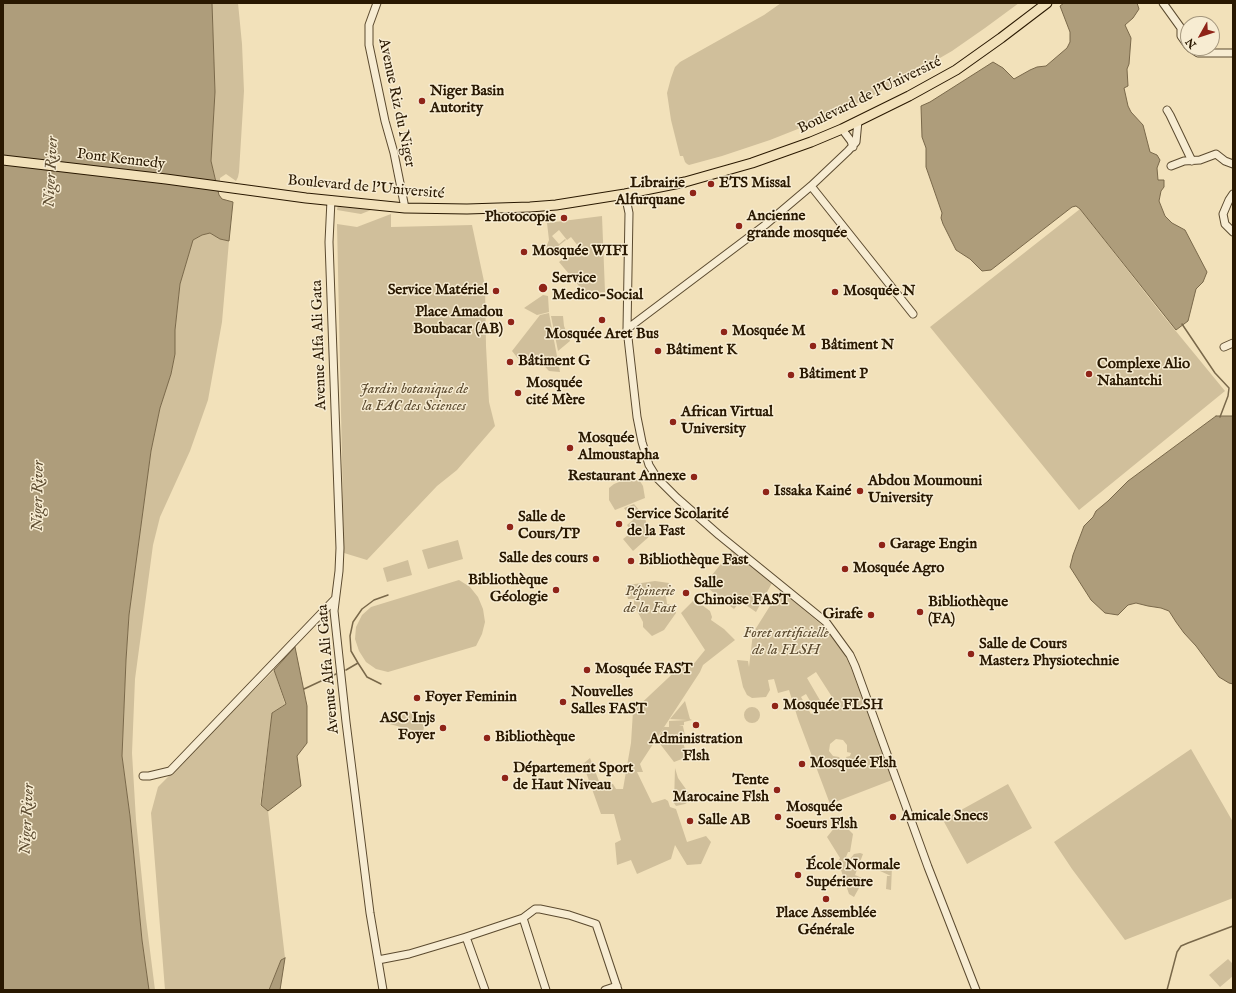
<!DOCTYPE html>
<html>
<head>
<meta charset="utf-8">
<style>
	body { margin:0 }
	#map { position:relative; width:1236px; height:993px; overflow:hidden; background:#f2e1ba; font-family:"IM FELL English",serif }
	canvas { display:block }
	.frame { position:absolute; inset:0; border:4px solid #291801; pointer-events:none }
	.north { position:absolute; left:1180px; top:16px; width:40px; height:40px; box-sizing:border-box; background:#f7ecd2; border:1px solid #a5977e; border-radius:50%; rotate:231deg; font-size:11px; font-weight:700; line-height:16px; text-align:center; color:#291801 }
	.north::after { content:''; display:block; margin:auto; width:14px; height:18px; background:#8f2418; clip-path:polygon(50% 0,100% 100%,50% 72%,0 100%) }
</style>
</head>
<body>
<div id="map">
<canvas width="1236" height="993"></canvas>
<div class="frame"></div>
<div class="north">N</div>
</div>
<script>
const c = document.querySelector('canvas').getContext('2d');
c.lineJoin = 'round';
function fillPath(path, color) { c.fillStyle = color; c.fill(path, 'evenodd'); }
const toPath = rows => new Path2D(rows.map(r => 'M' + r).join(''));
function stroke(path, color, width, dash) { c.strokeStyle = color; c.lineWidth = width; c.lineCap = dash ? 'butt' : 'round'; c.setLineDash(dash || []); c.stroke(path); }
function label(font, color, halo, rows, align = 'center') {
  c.font = font + ' "IM FELL English",serif'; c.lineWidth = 3; c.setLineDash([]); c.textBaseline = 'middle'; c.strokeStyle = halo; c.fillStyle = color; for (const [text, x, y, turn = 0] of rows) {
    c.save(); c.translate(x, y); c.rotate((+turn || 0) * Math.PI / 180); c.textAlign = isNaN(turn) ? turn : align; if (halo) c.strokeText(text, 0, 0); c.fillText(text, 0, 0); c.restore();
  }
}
const green = toPath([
	[212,3,238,3,242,44,244,91,239,172,238,177,236,181,226,174,220,178,220,182,216,181,211,161,215,92],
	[781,3,1019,3,985,28,952,51,914,73,846,110,770,140,722,156,689,165,687,164,685,162,683,156,680,156,671,120,667,93,671,78,675,67,680,62,764,15],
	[338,204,371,209,371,210,361,214,337,210],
	[1080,209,1161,313,1225,391,1079,510,930,327],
	[391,214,391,227,472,225,485,286,486,346,489,402,495,426,457,470,437,486,367,560,344,553,337,224,357,227],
	[602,216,605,292,588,294,584,292,559,262,563,259,567,259,572,255,572,251,578,246,571,237,567,240,559,230,552,236,559,244,565,239,566,240,548,254,545,250,549,240,547,223],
	[210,233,220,239,229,241,222,322,208,400,190,451,160,517,153,545,135,679,132,753,136,820,146,919,155,990,149,990,142,940,130,816,122,756,126,660,129,615,151,451,160,408,171,374,175,354,175,330,180,284,193,240,202,235],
	[543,295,548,296,549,312,537,315,524,308],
	[549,313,553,335,560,372,549,371,537,358,535,358,524,366,512,351,540,315],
	[551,316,563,316,564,326,570,341,558,351],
	[629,478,638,478,643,486,645,498,615,510,609,500,609,488,614,484],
	[634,504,645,517,647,527,652,534,633,551,623,539,632,532,627,525,633,520,624,508],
	[458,540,463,559,428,569,422,550],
	[732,550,772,583,756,612,740,601,734,609,704,585],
	[408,560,412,575,387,582,383,568],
	[459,580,470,587,478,597,483,609,485,622,482,634,476,646,388,672,376,669,366,662,359,651,355,639,356,627,362,615,371,607],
	[655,581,669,583,672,593,666,596,667,604,673,605,676,613,664,630,652,636,643,627,643,622,634,605,634,599,628,599,626,589,628,585],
	[780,590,823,626,844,653,851,668,892,780,830,804,798,719,789,690,778,693,774,679,768,680,770,690,766,697,752,698,747,695,743,687,737,660,748,661,749,667,753,633],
	[816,672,834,700,811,714,801,697,806,694,813,706,821,702,807,678],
	[836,739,843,740,847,745,847,752,851,753,850,756,846,757,847,759,844,761,843,759,841,760,839,757,833,756,829,751,830,744],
	[693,601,698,602,710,611,712,617,711,620,724,629,735,640,703,665,700,672,640,764,643,772,637,772,652,803,665,799,668,801,670,807,676,809,687,842,706,836,711,842,701,864,687,865,675,845,671,859,637,874,631,860,617,865,615,843,621,840,614,814,601,814,583,764,590,758,602,789,609,784,613,784,616,789,623,789,631,743,633,711,684,663,692,666,705,650,681,613],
	[274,670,285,704,272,713,260,805,268,811,285,958,281,960,269,990,165,990,151,813,158,787],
	[685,701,690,719,692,720,684,722,684,725,679,726,683,726,685,736,682,738,687,757,674,762,657,740,664,727,669,727,669,721,687,720,670,719],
	'744 715a8 8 0 1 1 16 0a8 8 0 1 1-16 0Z',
	[416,711,424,727,423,733,382,722,382,719],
	[1191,749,1233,822,1233,898,1125,940,1072,869,1054,842],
	[675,768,678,778,693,799,685,804,676,806,674,803],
	[1008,784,1032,828,967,864,943,820],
	[835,827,849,830,853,834,850,852,848,852,846,857,850,859,854,854,860,853,863,854,855,875,864,879,854,897,849,894,838,861,840,858,827,837],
	[883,863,892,866,891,890,886,889,887,876,891,876,880,871],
	[1228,959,1233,964,1233,976,1220,987,1209,975]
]);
const water = toPath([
	[3,3,212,3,215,92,211,161,219,195,222,199,233,202,229,241,220,239,210,233,202,235,193,240,180,284,175,330,175,354,171,374,160,408,151,451,129,615,126,660,122,756,130,816,142,940,149,990,3,990,3,3],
	[1064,3,1137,3,1139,9,1133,18,1125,25,1131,38,1129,64,1127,69,1128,86,1124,88,1128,106,1131,112,1143,125,1150,152,1157,155,1160,160,1157,168,1158,180,1164,180,1164,187,1161,191,1159,201,1165,216,1172,223,1185,230,1207,272,1203,282,1196,289,1188,321,1176,330,1080,209,1076,206,1072,207,991,270,982,271,970,259,956,250,943,224,941,218,942,213,926,167,926,148,922,137,921,106,930,102,993,62,1003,68,1014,79,1030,70,1037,67,1046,66,1067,48,1070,42,1070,32,1060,6,1064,3],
	[1216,416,1233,416,1233,684,1229,683,1219,677,1196,646,1184,633,1176,622,1169,611,1161,608,1148,606,1136,603,1128,605,1118,615,1105,613,1091,600,1070,567,1073,555,1084,526,1093,517,1096,511,1108,501,1128,481,1216,416],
	[295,647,307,706,307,743,297,756,301,786,268,811,261,805,272,713,286,704,274,670,295,647],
	[285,958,280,990,269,990,281,960,285,958]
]);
const stream = toPath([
	[1182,324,1215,373,1229,388,1228,396,1220,417],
	[346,670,358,663],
	[381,684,367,677,358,663,351,651,350,636,353,622,362,609,374,600,388,595],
	[304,689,336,674],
	[1167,990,1177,952,1181,946,1188,943,1233,926]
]);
const minor = toPath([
	[377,3,369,25,369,45,385,121,394,153,405,208],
	[1163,3,1181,28,1181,36,1188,46],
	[1190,48,1198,53,1233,53],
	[1167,110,1170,115,1192,161],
	[842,129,851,141,853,147],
	[1171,166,1184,161,1200,160,1216,154,1225,161,1233,164],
	[811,186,913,314],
	[625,194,629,213,627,329,637,417,642,442,649,465,657,478,677,498,719,535,826,622,850,655,855,666,928,867,976,990],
	[1233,194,1229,200,1223,214,1225,224,1233,232],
	[331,200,329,242,340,548,339,571,334,611,346,722,370,913,383,990],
	[627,329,765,225,811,186,848,151,856,142,858,121],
	[1224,347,1233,343],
	[143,776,149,776,170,771,335,599],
	[523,918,546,990],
	[378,960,409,954,466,937],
	[485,990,466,937,523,918,535,909,540,909,569,915,596,924,618,990],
	[605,990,617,986]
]);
const major = toPath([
	[3,160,166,179,306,198,405,208,467,209,530,207,556,205,625,194,685,182,752,163,811,142,842,129,909,96,956,70,1001,38,1047,3]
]);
const markers = [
	[422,101,4,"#8f2418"],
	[711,184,4,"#8f2418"],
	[693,193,4,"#8f2418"],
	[564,218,4,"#8f2418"],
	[739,226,4,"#8f2418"],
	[524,252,4,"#8f2418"],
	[543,288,5,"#8f2418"],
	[496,291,4,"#8f2418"],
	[835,292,4,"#8f2418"],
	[602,320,4,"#8f2418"],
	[511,322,4,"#8f2418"],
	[724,332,4,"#8f2418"],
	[813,346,4,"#8f2418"],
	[658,351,4,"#8f2418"],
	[510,362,4,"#8f2418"],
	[1089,374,4,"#8f2418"],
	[791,375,4,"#8f2418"],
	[518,393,4,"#8f2418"],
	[673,422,4,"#8f2418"],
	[570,448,4,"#8f2418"],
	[694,477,4,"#8f2418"],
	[860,491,4,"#8f2418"],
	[766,492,4,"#8f2418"],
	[619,524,4,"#8f2418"],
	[510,527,4,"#8f2418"],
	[882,545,4,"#8f2418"],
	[596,559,4,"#8f2418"],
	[631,561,4,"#8f2418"],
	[845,569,4,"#8f2418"],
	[556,590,4,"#8f2418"],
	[686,593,4,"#8f2418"],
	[920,612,4,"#8f2418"],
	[871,615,4,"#8f2418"],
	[971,654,4,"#8f2418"],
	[587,670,4,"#8f2418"],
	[417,698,4,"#8f2418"],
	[563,702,4,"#8f2418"],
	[775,706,4,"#8f2418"],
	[696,725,4,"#8f2418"],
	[443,728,4,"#8f2418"],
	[487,738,4,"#8f2418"],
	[802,764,4,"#8f2418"],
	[505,778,4,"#8f2418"],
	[777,790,4,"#8f2418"],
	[778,817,4,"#8f2418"],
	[893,817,4,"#8f2418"],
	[690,821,4,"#8f2418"],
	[798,875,4,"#8f2418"],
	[826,899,4,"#8f2418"]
];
const poiNames = [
	["Niger Basin",430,92],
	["Autority",430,109],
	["Librairie",685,184,"right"],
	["Alfurquane",685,201,"right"],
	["ETS Missal",719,184],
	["Ancienne",747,217],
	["grande mosquée",747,234],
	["Photocopie",556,218,"right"],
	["Mosquée WIFI",532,252],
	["Service",552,279],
	["Medico-Social",552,296],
	["Service Matériel",488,291,"right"],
	["Mosquée N",843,292],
	["Place Amadou",503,313,"right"],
	["Boubacar (AB)",503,330,"right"],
	["Mosquée M",732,332],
	["Mosquée Aret Bus",602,335,"center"],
	["Bâtiment N",821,346],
	["Bâtiment K",666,351],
	["Bâtiment G",518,362],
	["Complexe Alio",1097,365],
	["Nahantchi",1097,382],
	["Bâtiment P",799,375],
	["Mosquée",526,384],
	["cité Mère",526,401],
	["African Virtual",681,413],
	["University",681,430],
	["Mosquée",578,439],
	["Almoustapha",578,456],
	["Restaurant Annexe",686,477,"right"],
	["Abdou Moumouni",868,482],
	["University",868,499],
	["Issaka Kainé",774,492],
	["Service Scolarité",627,515],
	["de la Fast",627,532],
	["Salle de",518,518],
	["Cours/TP",518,535],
	["Garage Engin",890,545],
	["Salle des cours",588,559,"right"],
	["Bibliothèque Fast",639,561],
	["Mosquée Agro",853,569],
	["Bibliothèque",548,581,"right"],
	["Géologie",548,598,"right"],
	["Salle",694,584],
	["Chinoise FAST",694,601],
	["Bibliothèque",928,603],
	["(FA)",928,620],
	["Girafe",863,615,"right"],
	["Salle de Cours",979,645],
	["Master2 Physiotechnie",979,662],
	["Mosquée FAST",595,670],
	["Nouvelles",571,693],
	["Salles FAST",571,710],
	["Foyer Feminin",425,698],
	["Mosquée FLSH",783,706],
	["ASC Injs",435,719,"right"],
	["Foyer",435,736,"right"],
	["Bibliothèque",495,738],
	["Administration",696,740,"center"],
	["Flsh",696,757,"center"],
	["Mosquée Flsh",810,764],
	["Département Sport",513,769],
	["de Haut Niveau",513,786],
	["Tente",769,781,"right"],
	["Marocaine Flsh",769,798,"right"],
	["Mosquée",786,808],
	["Soeurs Flsh",786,825],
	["Amicale Snecs",901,817],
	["Salle AB",698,821],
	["École Normale",806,866],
	["Supérieure",806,883],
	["Place Assemblée",826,914,"center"],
	["Générale",826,931,"center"]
];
const streetNames = [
	["Boulevard de l'Université",870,96,-26],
	["Avenue Riz du Niger",396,103,78],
	["Pont Kennedy",121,160,7],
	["Boulevard de l'Université",366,188,5],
	["Avenue Alfa Ali Gata",320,345,-92],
	["Avenue Alfa Ali Gata",329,669,-95]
];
const parkNames = [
	["Jardin botanique de",414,390],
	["la FAC des Sciences",414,407],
	["Pépinerie",650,592],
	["de la Fast",650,609],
	["Foret artificielle",786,634],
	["de la FLSH",786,651]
];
const waterNames = [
	["Niger River",52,172,-87],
	["Niger River",39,496,-89],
	["Niger River",28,819,-87]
];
fillPath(green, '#d0bf9b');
fillPath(water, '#ae9d7b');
stroke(water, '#79684a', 1);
stroke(stream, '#79684a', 1.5);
stroke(minor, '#5b4a2f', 9);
stroke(major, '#291801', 11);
stroke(minor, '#f7ecd2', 7);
stroke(major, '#f2e1ba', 9);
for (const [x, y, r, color] of markers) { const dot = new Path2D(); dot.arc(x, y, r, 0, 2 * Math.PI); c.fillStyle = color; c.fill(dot); stroke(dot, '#f7ecd2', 1.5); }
label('bold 15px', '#291801', '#f7ecd2', poiNames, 'left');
label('15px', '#291801', '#f7ecd2', streetNames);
label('italic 15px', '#5b4a2f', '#f7ecd2', parkNames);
label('italic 16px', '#5e4d32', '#f7ecd2', waterNames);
</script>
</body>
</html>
